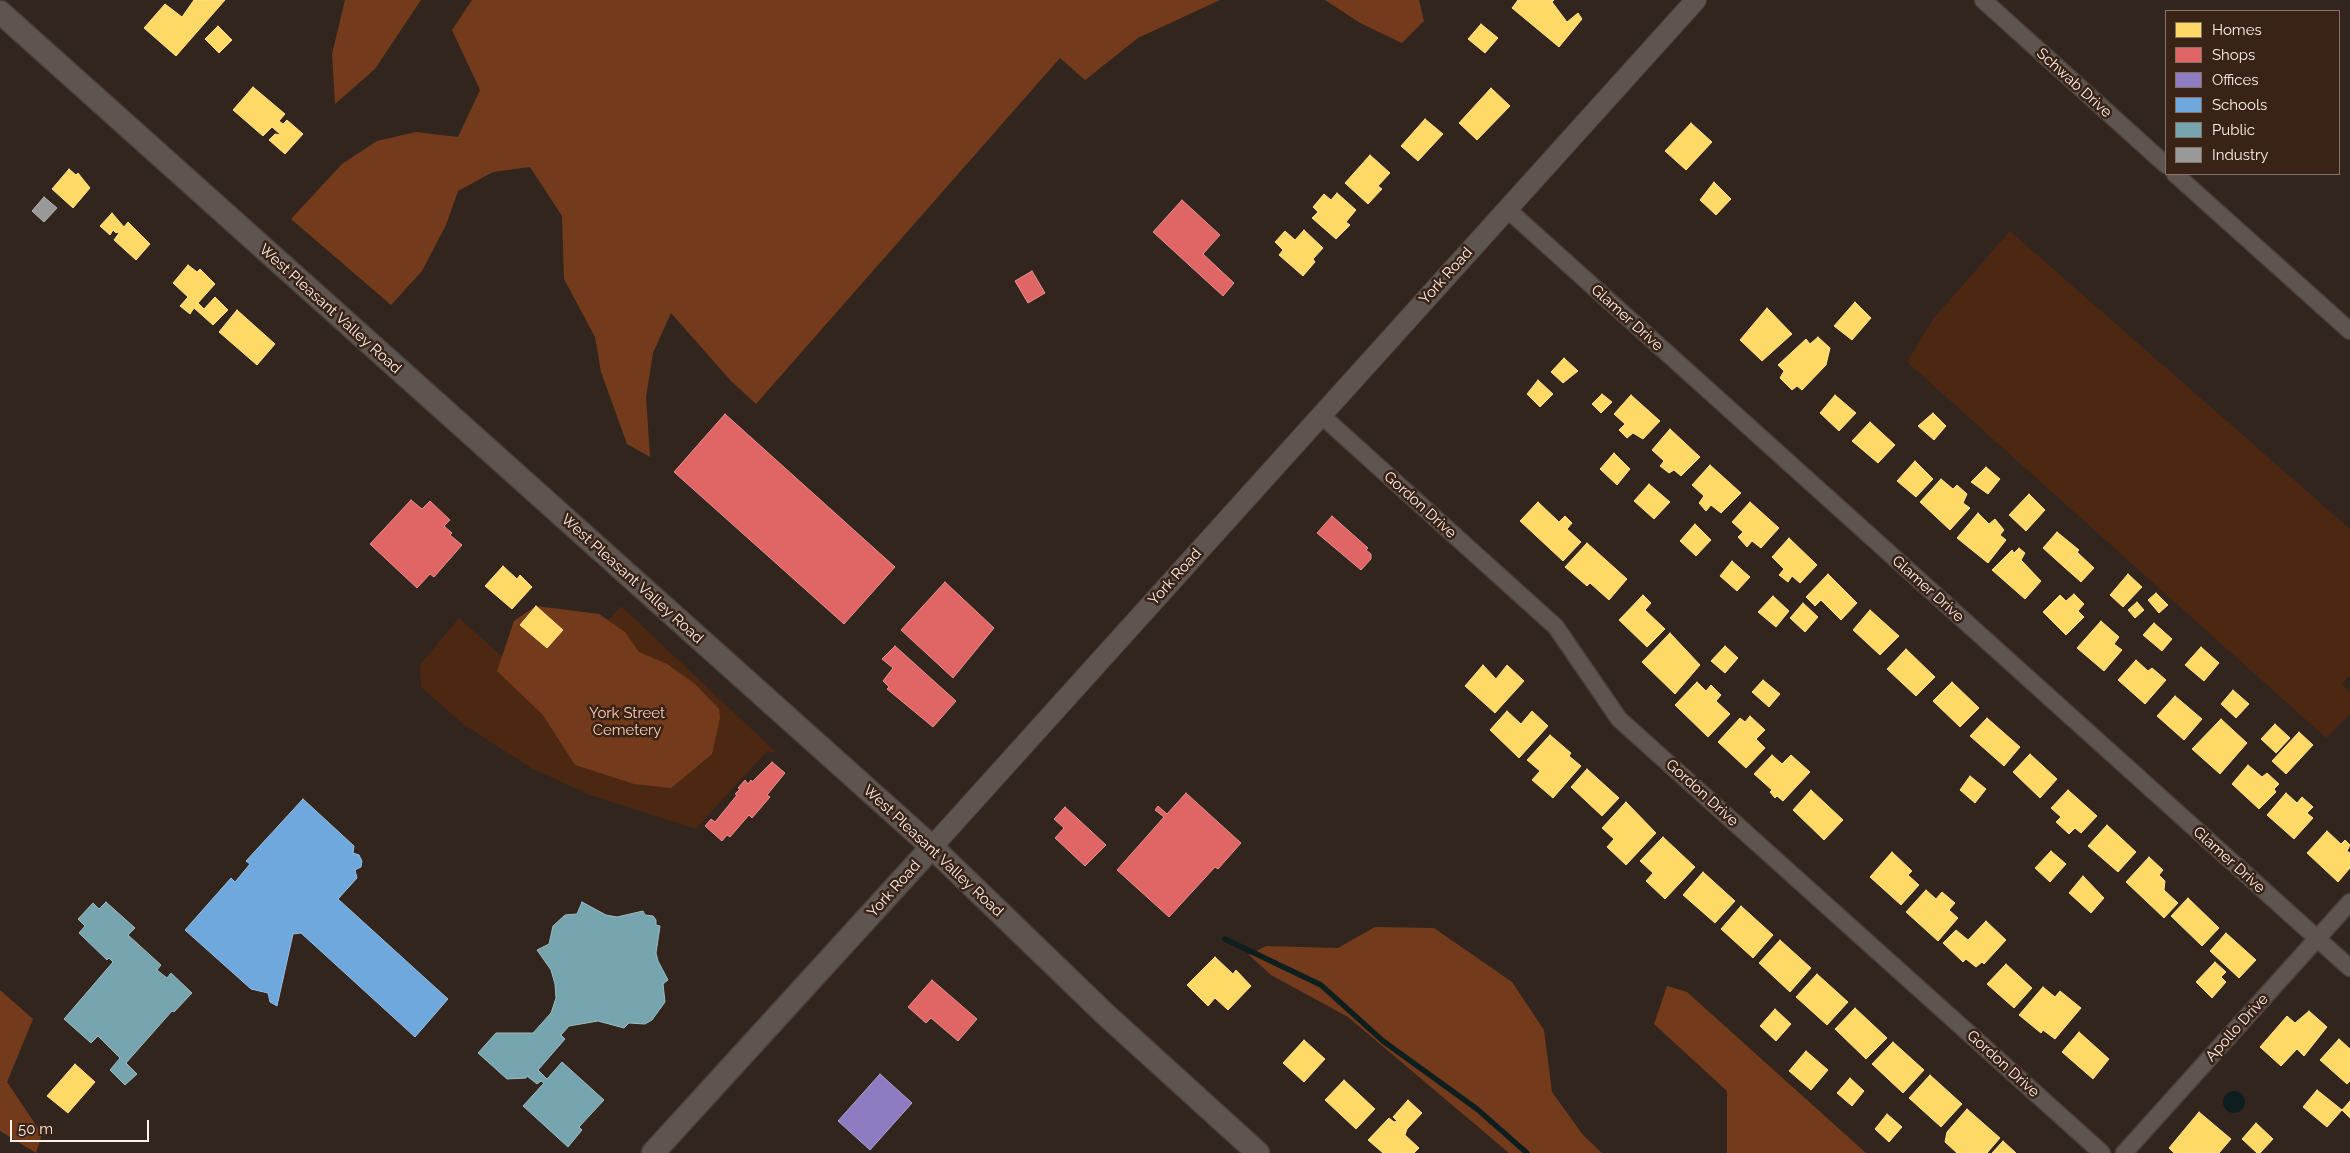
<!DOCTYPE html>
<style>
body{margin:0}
#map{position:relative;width:2350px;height:1153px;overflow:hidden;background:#31251e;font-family:Raleway,sans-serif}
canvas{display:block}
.legend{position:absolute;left:2165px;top:10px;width:175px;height:165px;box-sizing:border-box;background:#392216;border:1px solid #87746b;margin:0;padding:6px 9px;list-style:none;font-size:15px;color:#fdf0ea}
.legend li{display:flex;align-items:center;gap:10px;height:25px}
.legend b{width:25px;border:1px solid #87746b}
.scale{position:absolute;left:10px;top:1120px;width:139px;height:22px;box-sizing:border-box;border:2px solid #fdf0ea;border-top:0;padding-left:6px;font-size:15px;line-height:18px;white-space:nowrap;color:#fdf0ea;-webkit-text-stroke:4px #392216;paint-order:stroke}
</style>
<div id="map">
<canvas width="2350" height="1153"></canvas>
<ul class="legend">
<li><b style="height:14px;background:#ffd966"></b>Homes</li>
<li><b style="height:14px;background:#e06666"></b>Shops</li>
<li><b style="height:14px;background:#8e7cc3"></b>Offices</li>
<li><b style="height:14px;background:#6fa8dc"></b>Schools</li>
<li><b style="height:14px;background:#76a5af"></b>Public</li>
<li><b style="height:14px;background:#999"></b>Industry</li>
</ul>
<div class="scale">50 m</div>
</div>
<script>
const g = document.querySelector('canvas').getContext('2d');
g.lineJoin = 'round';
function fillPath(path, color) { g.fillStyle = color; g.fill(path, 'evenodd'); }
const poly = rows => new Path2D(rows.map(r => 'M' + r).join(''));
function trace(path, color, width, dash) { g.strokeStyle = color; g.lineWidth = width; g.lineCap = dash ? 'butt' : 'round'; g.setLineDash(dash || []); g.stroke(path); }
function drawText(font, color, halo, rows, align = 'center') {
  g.font = font + ' Raleway,sans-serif'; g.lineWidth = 5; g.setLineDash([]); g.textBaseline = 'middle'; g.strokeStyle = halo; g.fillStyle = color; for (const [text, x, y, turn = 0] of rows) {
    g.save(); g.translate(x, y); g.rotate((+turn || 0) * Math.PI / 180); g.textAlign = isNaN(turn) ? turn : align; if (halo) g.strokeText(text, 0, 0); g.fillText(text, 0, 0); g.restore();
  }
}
const green = poly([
 [2010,231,2350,529,2350,675,2342,684,2350,692,2350,714,2326,738,1907,362,1933,319],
 [621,606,777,753,767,751,696,829,590,795,531,768,463,724,421,687,420,665,459,618,544,693]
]);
const forest = poly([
 [345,0,421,0,375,69,335,104,332,54],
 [472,0,1220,0,1138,38,1085,80,1060,58,756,404,731,381,671,313,653,353,646,397,650,457,627,444,601,372,595,337,564,279,562,216,530,167,493,172,458,191,446,225,422,271,391,305,291,219,342,164,377,141,416,132,458,137,480,90,452,30],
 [1325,0,1419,0,1424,21,1402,43,1360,23],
 [536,606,599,614,625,632,639,652,667,664,695,684,719,709,720,718,712,754,671,788,634,784,575,765,543,715,497,671,514,621],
 [1375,927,1434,928,1512,982,1544,1030,1552,1092,1583,1135,1602,1153,1509,1153,1348,1017,1271,975,1249,955,1266,946,1338,948],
 [1667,986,1687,992,1866,1153,1727,1153,1727,1091,1654,1024],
 [0,990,33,1019,7,1082,42,1134,36,1153,0,1131]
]);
const water = poly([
 '2223 1102a11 11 0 1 1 22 0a11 11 0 1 1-22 0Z'
]);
const homes = poly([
 [194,0,225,0,176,56,144,28,165,4,182,17,194,0],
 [1518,0,1554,0,1552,2,1567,22,1578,13,1582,19,1559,47,1512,8,1518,0],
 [1481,24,1498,38,1485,53,1468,39,1481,24],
 [218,26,232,40,219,53,205,39,218,26],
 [253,87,285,114,279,121,283,124,287,120,303,134,285,154,269,140,275,134,281,135,272,127,263,136,233,110,253,87],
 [1491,88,1510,106,1477,140,1459,123,1491,88],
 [1425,119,1443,134,1418,161,1401,146,1425,119],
 [1691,123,1712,142,1686,170,1665,151,1691,123],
 [1370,155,1390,173,1378,186,1382,189,1368,204,1345,183,1370,155],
 [69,169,76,175,78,173,90,188,73,208,52,189,69,169],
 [1714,182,1731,199,1716,215,1700,200,1714,182],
 [1337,193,1356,210,1346,222,1350,225,1336,239,1312,218,1318,212,1313,207,1324,194,1331,200,1337,193],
 [112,213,124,227,128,222,150,244,136,260,114,240,119,233,117,232,116,233,113,230,110,235,100,226,112,213],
 [1304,230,1323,248,1313,259,1315,262,1303,276,1279,255,1283,250,1275,242,1285,231,1295,240,1304,230],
 [188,265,197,272,200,269,215,284,198,303,204,309,215,297,228,310,213,325,194,308,190,314,180,306,188,297,173,283,188,265],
 [1855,302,1871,318,1852,340,1834,326,1855,302],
 [1767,308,1792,334,1762,361,1740,340,1767,308],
 [237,310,275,344,257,365,219,332,237,310],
 [1818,337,1830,348,1826,365,1802,390,1797,386,1792,390,1780,378,1784,371,1778,365,1806,339,1810,344,1818,337],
 [1564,358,1578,371,1563,383,1551,372,1564,358],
 [1538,380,1553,394,1540,407,1527,394,1538,380],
 [1602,394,1612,402,1601,413,1592,404,1602,394],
 [1631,395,1660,421,1643,439,1633,433,1627,438,1619,430,1625,424,1614,414,1631,395],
 [1835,395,1856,413,1839,431,1820,413,1835,395],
 [1933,413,1946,426,1934,440,1918,426,1933,413],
 [1870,422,1895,445,1878,463,1852,441,1870,422],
 [1670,429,1700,457,1681,476,1674,470,1669,473,1660,466,1664,461,1652,450,1670,429],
 [1614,453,1630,469,1617,485,1600,469,1614,453],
 [1915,461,1933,479,1916,497,1897,481,1915,461],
 [1710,465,1741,493,1721,513,1711,505,1706,511,1699,503,1704,496,1692,485,1710,465],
 [1986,467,2000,479,1988,494,1971,482,1986,467],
 [1941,479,1953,489,1957,485,1967,494,1963,503,1970,508,1950,530,1920,502,1941,479],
 [1649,484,1670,502,1654,519,1634,501,1649,484],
 [2029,494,2045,510,2026,531,2009,515,2029,494],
 [1538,502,1559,522,1565,516,1572,523,1567,529,1581,542,1563,561,1520,521,1538,502],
 [1750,502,1779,528,1761,548,1752,541,1747,547,1738,537,1743,532,1732,522,1750,502],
 [1978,513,1989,524,1995,519,2004,530,2000,535,2006,540,1988,563,1957,538,1978,513],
 [1695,524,1711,540,1696,556,1680,541,1695,524],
 [2057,532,2079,550,2064,567,2043,548,2057,532],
 [1789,538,1817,565,1800,583,1792,576,1788,582,1779,575,1784,569,1772,557,1789,538],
 [1587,543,1627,579,1609,600,1590,583,1587,586,1565,567,1587,543],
 [2019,548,2025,553,2021,560,2041,581,2025,599,1992,570,2012,550,2014,553,2019,548],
 [2077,552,2094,568,2081,582,2064,567,2077,552],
 [1732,561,1750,577,1737,591,1720,576,1732,561],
 [503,566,517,579,520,575,532,587,512,609,485,586,503,566],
 [1828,574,1857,603,1841,620,1821,600,1815,606,1806,597,1828,574],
 [2128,574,2142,587,2123,607,2110,595,2128,574],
 [2156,593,2168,605,2159,613,2148,600,2156,593],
 [2074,594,2084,604,2078,611,2084,617,2066,635,2043,612,2060,595,2066,601,2074,594],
 [1643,595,1651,603,1645,610,1665,629,1647,647,1619,620,1643,595],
 [1773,596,1789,611,1776,627,1758,612,1773,596],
 [2137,602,2144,610,2135,618,2128,610,2137,602],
 [1803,603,1818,617,1805,632,1790,618,1803,603],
 [536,606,563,630,547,648,520,625,536,606],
 [1870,610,1899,636,1880,655,1853,630,1870,610],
 [2101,621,2119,637,2114,644,2122,650,2104,671,2077,648,2101,621],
 [2154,623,2172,639,2162,651,2143,635,2154,623],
 [1670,633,1700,665,1675,694,1642,662,1670,633],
 [1725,646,1738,658,1725,673,1711,661,1725,646],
 [2201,647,2219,663,2204,681,2185,665,2201,647],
 [1906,649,1935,677,1916,696,1887,669,1906,649],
 [2136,660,2148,671,2152,668,2166,680,2145,704,2118,680,2136,660],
 [1483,665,1496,679,1507,665,1524,681,1495,713,1465,686,1483,665],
 [1763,680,1780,694,1769,707,1752,692,1763,680],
 [1697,682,1706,691,1711,685,1721,695,1716,701,1730,714,1708,737,1675,705,1697,682],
 [1952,682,1979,708,1960,727,1933,701,1952,682],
 [2233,690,2249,704,2236,718,2221,704,2233,690],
 [2175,696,2202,719,2184,740,2157,716,2175,696],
 [1507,711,1521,724,1532,711,1548,726,1519,758,1490,730,1507,711],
 [1750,716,1765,730,1756,739,1765,748,1746,768,1718,742,1740,718,1745,722,1750,716],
 [1987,718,2020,747,2004,766,1970,736,1987,718],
 [2221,719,2247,743,2220,774,2192,749,2221,719],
 [2275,724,2290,738,2276,753,2261,739,2275,724],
 [2299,732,2313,745,2286,774,2272,761,2299,732],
 [1550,735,1571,753,1569,756,1581,766,1553,798,1532,780,1540,771,1527,760,1550,735],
 [2030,754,2057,779,2040,798,2013,772,2030,754],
 [1772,755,1782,764,1791,755,1810,772,1783,801,1777,796,1775,798,1770,792,1772,790,1754,774,1772,755],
 [2248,765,2262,777,2267,773,2279,784,2274,789,2276,792,2259,809,2232,784,2248,765],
 [1587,769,1619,798,1602,816,1571,787,1587,769],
 [1970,776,1986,789,1975,803,1960,790,1970,776],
 [1811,790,1843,820,1824,840,1793,810,1811,790],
 [2068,790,2097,816,2081,833,2075,828,2069,834,2056,822,2061,817,2051,808,2068,790],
 [2286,793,2297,803,2302,797,2313,807,2307,813,2313,818,2294,839,2267,815,2286,793],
 [1626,802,1656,833,1626,865,1607,847,1614,839,1602,828,1626,802],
 [2107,825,2136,852,2118,872,2088,846,2107,825],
 [2327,831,2341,844,2345,840,2350,845,2347,851,2350,853,2350,868,2338,882,2307,853,2327,831],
 [1663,837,1695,867,1665,899,1646,881,1653,873,1640,861,1663,837],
 [2051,851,2066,864,2050,882,2035,868,2051,851],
 [1892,852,1912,871,1908,875,1919,885,1901,905,1870,877,1892,852],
 [2149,857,2163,870,2159,875,2165,881,2164,890,2178,903,2164,918,2126,882,2149,857],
 [1703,872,1735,901,1715,923,1683,895,1703,872],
 [2083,876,2104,898,2091,913,2069,893,2083,876],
 [1926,890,1936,899,1942,892,1955,903,1949,910,1958,918,1938,941,1906,912,1926,890],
 [2188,898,2219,928,2202,946,2171,916,2188,898],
 [1741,906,1773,935,1753,958,1721,929,1741,906],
 [1986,921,2006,940,1984,964,1982,962,1976,967,1966,959,1963,962,1943,943,1956,930,1968,940,1986,921],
 [2226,933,2256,960,2239,978,2210,951,2226,933],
 [1780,940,1811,968,1790,992,1759,963,1780,940],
 [1215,957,1233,974,1236,970,1251,986,1228,1010,1215,998,1208,1006,1187,985,1215,957],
 [2215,962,2226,972,2221,977,2226,982,2212,998,2196,982,2215,962],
 [2006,964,2032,988,2014,1008,1987,984,2006,964],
 [1817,974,1848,1002,1827,1025,1796,997,1817,974],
 [2043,987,2055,997,2060,991,2081,1008,2055,1039,2043,1030,2041,1033,2019,1015,2043,987],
 [1855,1008,1887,1038,1866,1059,1835,1029,1855,1008],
 [1775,1009,1791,1024,1776,1041,1760,1026,1775,1009],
 [2309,1011,2327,1027,2304,1056,2297,1049,2281,1066,2260,1047,2287,1016,2295,1023,2309,1011],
 [2079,1032,2109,1059,2093,1079,2062,1052,2079,1032],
 [2339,1039,2350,1049,2350,1081,2347,1084,2320,1060,2339,1039],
 [1304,1040,1325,1059,1304,1082,1283,1063,1304,1040],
 [1893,1042,1924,1070,1903,1093,1872,1064,1893,1042],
 [1806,1051,1828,1070,1811,1090,1789,1071,1806,1051],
 [75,1064,95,1082,68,1113,47,1096,75,1064],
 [1930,1075,1962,1104,1941,1127,1909,1098,1930,1075],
 [1850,1078,1864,1091,1852,1106,1837,1093,1850,1078],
 [1344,1080,1375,1109,1356,1129,1325,1100,1344,1080],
 [2317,1090,2342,1110,2327,1127,2303,1107,2317,1090],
 [1408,1100,1422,1113,1407,1129,1405,1135,1419,1148,1414,1153,1383,1153,1368,1140,1389,1118,1394,1122,1397,1121,1393,1117,1408,1100],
 [2350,1101,2350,1118,2342,1110,2350,1101],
 [1967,1109,2000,1138,1987,1153,1957,1153,1945,1142,1947,1132,1967,1109],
 [2199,1112,2231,1139,2219,1153,2174,1153,2169,1148,2199,1112],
 [1887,1114,1902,1127,1889,1142,1875,1129,1887,1114],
 [2256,1123,2273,1139,2260,1153,2257,1153,2242,1139,2256,1123],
 [2003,1141,2016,1153,1992,1153,2003,1141]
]);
const shops = poly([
 [1182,200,1220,235,1203,254,1234,283,1223,296,1153,232,1182,200],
 [1032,271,1045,293,1028,303,1015,281,1032,271],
 [725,414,895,567,844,624,674,472,725,414],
 [411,500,422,509,430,501,450,520,444,526,452,533,450,535,462,545,434,577,430,574,417,588,370,544,411,500],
 [1332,516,1368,548,1366,550,1371,554,1371,559,1361,570,1317,533,1332,516],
 [945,582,994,628,953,678,901,630,945,582],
 [895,646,956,701,933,727,887,689,889,687,883,681,893,668,882,659,895,646],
 [772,762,785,773,767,795,770,797,752,818,749,815,730,837,727,835,722,841,705,826,711,819,715,822,737,795,735,794,740,789,738,788,745,780,748,784,751,780,752,782,772,762],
 [1186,793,1241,843,1218,869,1215,867,1169,917,1117,870,1164,817,1155,810,1158,806,1167,814,1186,793],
 [1065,807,1106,845,1085,866,1055,838,1064,828,1054,819,1065,807],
 [932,980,977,1019,958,1041,931,1018,926,1023,908,1007,932,980]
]);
const offices = poly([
 [880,1074,912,1103,870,1150,838,1121,880,1074]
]);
const schools = poly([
 [303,799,354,846,353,853,359,855,362,861,361,867,355,870,357,878,338,899,448,999,415,1037,301,933,293,934,277,1006,270,1002,268,993,251,989,185,930,231,878,235,882,250,864,246,861,303,799]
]);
const public = poly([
 [106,902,135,928,128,935,161,965,157,970,167,978,171,973,192,993,174,1012,172,1011,126,1063,137,1074,125,1085,110,1070,120,1058,98,1036,91,1043,64,1019,113,962,109,958,107,960,79,933,85,926,78,919,93,903,99,909,106,902],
 [582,902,606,915,617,917,643,911,645,915,653,916,656,920,656,925,660,926,656,953,658,961,668,980,663,984,665,1002,652,1020,645,1024,629,1023,624,1028,598,1021,569,1026,561,1035,565,1039,538,1070,547,1079,562,1062,604,1100,579,1127,582,1130,568,1147,523,1106,544,1083,541,1081,537,1084,527,1076,526,1078,507,1079,478,1053,496,1033,533,1033,551,1013,556,998,555,984,551,970,537,950,549,944,553,926,565,915,577,914,582,902]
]);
const industry = poly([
 [44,197,57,208,44,222,32,211,44,197]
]);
const stream = poly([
 [1225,939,1321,985,1383,1041,1477,1109,1527,1153]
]);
const minor = poly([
 [1983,0,2166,165],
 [2175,174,2350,331],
 [1507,209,2350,968],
 [1321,415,1556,627,1619,719,2102,1153],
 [2124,1153,2350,902]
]);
const tertiary = poly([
 [932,847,1696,0]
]);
const secondary = poly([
 [0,12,932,847,1105,1014,1258,1153],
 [653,1153,932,847]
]);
const streetNames = [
 ["Schwab Drive",2074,83,42],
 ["York Road",1446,276,-48],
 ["West Pleasant Valley Road",330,309,42],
 ["Glamer Drive",1627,318,42],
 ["Gordon Drive",1420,505,42],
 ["York Road",1175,577,-48],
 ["West Pleasant Valley Road",632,579,42],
 ["Glamer Drive",1928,589,42],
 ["Gordon Drive",1702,793,42],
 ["West Pleasant Valley Road",933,851,43],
 ["Glamer Drive",2229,860,42],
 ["York Road",894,889,-48],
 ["Apollo Drive",2237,1028,-48],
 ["Gordon Drive",2003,1064,42]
];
const parkNames = [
 ["York Street",627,713],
 ["Cemetery",627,730]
];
fillPath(green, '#4c2711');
fillPath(forest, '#733b1b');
fillPath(water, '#0e1e1f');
fillPath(homes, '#ffd966');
trace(homes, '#fee08e', 1);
fillPath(shops, '#e06666');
trace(shops, '#e98f8e', 1);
fillPath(offices, '#8e7cc3');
trace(offices, '#af9fcf', 1);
fillPath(schools, '#6fa8dc');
trace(schools, '#9abee0', 1);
fillPath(public, '#76a5af');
trace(public, '#9ebcc1', 1);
fillPath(industry, '#999');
trace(industry, '#b7b3b1', 1);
trace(stream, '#0e1e1f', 5.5);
trace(minor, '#49403b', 19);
trace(tertiary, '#49403b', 22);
trace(secondary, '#49403b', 25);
trace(minor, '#5e5550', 16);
trace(tertiary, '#5e5550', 20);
trace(secondary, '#5e5550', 22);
drawText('15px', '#fdf0ea', '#392216', streetNames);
drawText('15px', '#fecfb8', '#392216', parkNames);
</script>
